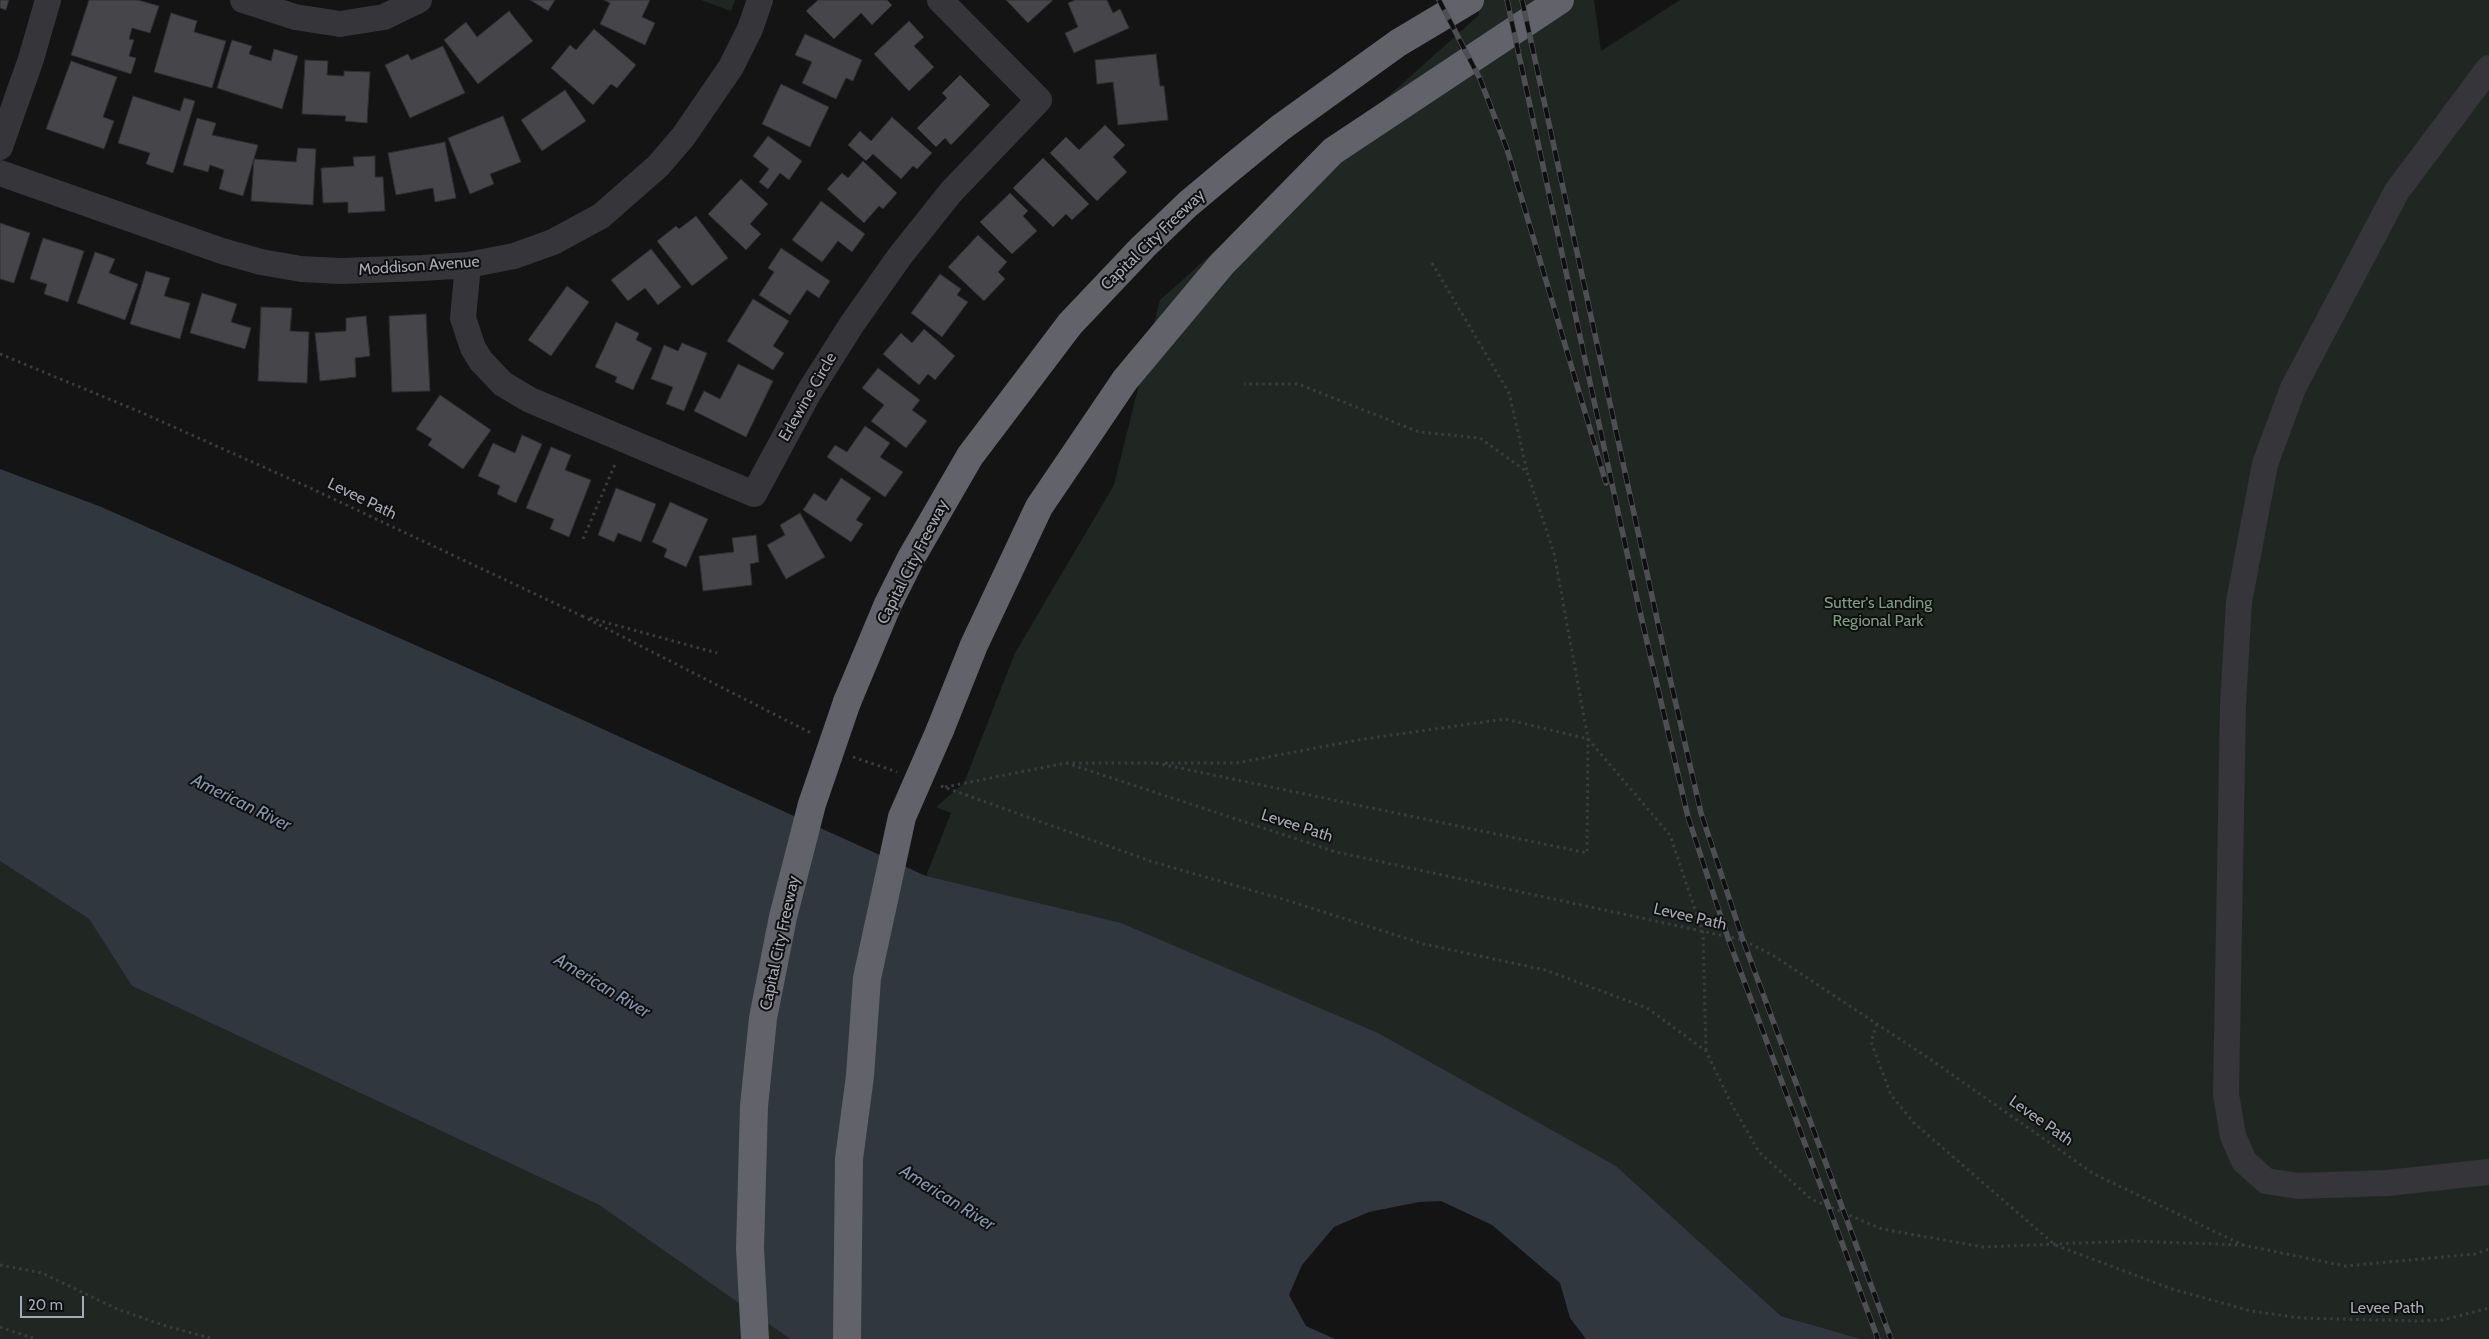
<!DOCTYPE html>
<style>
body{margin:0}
#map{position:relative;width:2489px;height:1339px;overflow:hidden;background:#141415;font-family:Cabin,sans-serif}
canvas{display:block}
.scale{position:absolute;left:20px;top:1296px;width:64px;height:22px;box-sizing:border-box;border:2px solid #a7aab4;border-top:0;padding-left:6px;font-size:15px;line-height:18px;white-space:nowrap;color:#a7aab4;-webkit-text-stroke:4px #0f0f10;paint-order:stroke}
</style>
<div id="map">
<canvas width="2489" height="1339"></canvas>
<div class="scale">20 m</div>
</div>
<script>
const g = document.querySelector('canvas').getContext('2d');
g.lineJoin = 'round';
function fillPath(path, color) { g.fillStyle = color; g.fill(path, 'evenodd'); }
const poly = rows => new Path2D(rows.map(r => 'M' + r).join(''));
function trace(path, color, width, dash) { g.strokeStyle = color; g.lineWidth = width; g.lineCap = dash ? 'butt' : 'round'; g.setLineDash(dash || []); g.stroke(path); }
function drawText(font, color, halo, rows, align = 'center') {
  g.font = font + ' Cabin,sans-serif'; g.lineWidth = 4; g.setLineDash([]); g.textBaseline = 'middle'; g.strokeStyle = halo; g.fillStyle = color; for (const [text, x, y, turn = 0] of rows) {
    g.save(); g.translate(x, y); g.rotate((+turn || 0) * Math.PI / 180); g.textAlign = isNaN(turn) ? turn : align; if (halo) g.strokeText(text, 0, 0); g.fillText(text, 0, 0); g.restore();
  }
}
const green = poly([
 [701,0,735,0,731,11],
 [1478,0,1594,0,1601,51,1680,0,2489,0,2489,1339,1861,1339,1781,1316,1723,1263,1718,1261,1716,1257,1616,1166,926,876,951,813,936,807,964,783,1015,653,1114,485,1160,300,1479,15],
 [0,861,89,919,132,986,599,1205,790,1339,0,1339]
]);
const water = poly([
 [0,469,99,506,497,681,926,876,1121,923,1378,1033,1616,1166,1781,1316,1861,1339,1586,1339,1570,1318,1560,1283,1492,1225,1441,1201,1419,1202,1369,1212,1334,1227,1302,1265,1289,1295,1306,1326,1335,1339,790,1339,599,1205,132,986,89,919,0,861]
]);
const building = poly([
 [0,0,9,0,6,10,0,8,0,0],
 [89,0,138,0,159,6,150,33,132,28,129,39,134,40,129,56,136,58,131,74,71,55,89,0],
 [530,0,555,0,548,11,530,0],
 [604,0,650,0,642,17,655,23,645,45,600,24,610,3,604,0],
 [818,0,887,0,892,5,872,25,861,13,834,39,806,11,818,0],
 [1006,0,1053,0,1028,23,1006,0],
 [1075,0,1107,0,1113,13,1120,9,1129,28,1074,53,1065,33,1078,27,1068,3,1075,0],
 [509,11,533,41,478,84,444,40,466,22,477,37,509,11],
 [171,13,197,21,194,32,226,41,212,88,154,72,171,13],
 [909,21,924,37,914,46,934,67,909,91,874,54,909,21],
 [594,29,636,65,617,88,611,84,593,105,551,68,570,45,576,50,594,29],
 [805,34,862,60,853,81,846,78,836,99,802,83,812,62,795,55,805,34],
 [232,40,252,46,249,54,271,61,274,49,298,56,282,109,217,88,232,40],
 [443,46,465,93,410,118,385,65,408,54,411,60,443,46],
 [1156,54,1160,86,1164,86,1168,120,1118,125,1113,82,1097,84,1095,60,1156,54],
 [305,60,328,61,327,75,344,76,344,71,370,72,367,123,345,121,346,116,302,114,305,60],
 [71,61,117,77,103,117,114,121,104,149,46,129,71,61],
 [960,75,990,105,951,145,945,138,936,147,917,128,947,98,942,93,960,75],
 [781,84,829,107,810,147,762,124,781,84],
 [565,90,586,121,542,151,521,120,565,90],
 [133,96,180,111,184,98,195,101,173,173,146,164,150,153,118,143,133,96],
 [503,116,521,162,490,174,494,184,470,194,448,138,503,116],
 [892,117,932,153,917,169,913,166,901,179,873,154,866,161,848,145,860,131,871,141,892,117],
 [197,118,216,123,212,135,258,145,243,196,219,189,224,170,210,165,208,172,183,165,197,118],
 [1105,125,1125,145,1113,157,1127,172,1097,201,1050,153,1066,137,1079,150,1105,125],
 [768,136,802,161,789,180,780,173,768,189,759,182,769,169,753,156,768,136],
 [445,142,456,198,435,202,433,188,396,195,388,153,445,142],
 [298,148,316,149,313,205,251,201,254,159,296,162,298,148],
 [375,156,375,177,383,177,385,211,348,213,348,202,323,203,321,168,354,166,353,157,375,156],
 [1043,158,1089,204,1072,220,1066,214,1053,227,1013,188,1043,158],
 [863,161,897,193,883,209,879,206,864,223,827,189,842,173,848,178,863,161],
 [741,179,768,204,750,224,761,234,746,250,708,214,741,179],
 [1010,193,1028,211,1023,216,1037,231,1012,254,980,222,1010,193],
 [821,201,865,234,852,252,838,241,822,262,792,240,821,201],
 [696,216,728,258,692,286,657,241,676,226,679,229,696,216],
 [0,223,30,233,14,283,0,279,0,223],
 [978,235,1007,262,998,272,1005,279,984,301,948,267,978,235],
 [43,238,84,251,68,302,44,294,47,284,30,279,43,238],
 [781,248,830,281,819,298,807,290,790,315,759,295,774,272,768,268,781,248],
 [651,249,681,287,658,305,645,288,628,301,611,280,651,249],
 [95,252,115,259,109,273,138,284,125,320,77,303,95,252],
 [146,271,170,278,164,296,190,303,180,339,130,324,146,271],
 [940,274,961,289,957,295,968,302,942,337,911,313,940,274],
 [567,286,589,302,551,356,528,340,567,286],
 [202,293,237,304,231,322,251,328,245,349,190,333,202,293],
 [753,299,789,321,773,346,784,353,773,370,727,341,753,299],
 [261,307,292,308,290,331,309,332,307,383,258,381,261,307],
 [426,314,430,391,392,392,389,316,426,314],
 [366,316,370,356,355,358,356,377,320,381,315,333,346,331,346,318,366,316],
 [616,322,639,333,636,340,652,348,633,390,615,382,617,377,595,367,616,322],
 [924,329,955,356,935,380,928,374,919,385,883,354,901,333,912,343,924,329],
 [682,343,707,353,684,411,666,404,673,387,651,379,664,345,678,351,682,343],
 [738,364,773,381,746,437,694,411,704,391,720,399,738,364],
 [878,368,920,400,912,410,927,421,906,448,871,421,884,405,862,388,878,368],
 [440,395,491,430,463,469,428,445,432,439,416,429,440,395],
 [865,426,890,443,880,457,903,472,885,497,827,457,835,445,847,452,865,426],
 [522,435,542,444,516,503,497,494,500,486,478,476,493,443,515,453,522,435],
 [551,447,571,455,565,470,591,480,569,537,550,529,554,519,526,508,551,447],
 [841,478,871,498,856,520,863,524,851,542,803,510,814,493,826,501,841,478],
 [616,488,656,504,641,542,618,533,614,542,598,535,616,488],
 [670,502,708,519,686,567,664,557,667,549,652,542,670,502],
 [800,513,825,557,786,579,767,545,785,535,780,525,800,513],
 [756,535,759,562,750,564,752,585,703,591,699,556,734,552,732,538,756,535]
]);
const path = poly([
 [1432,263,1509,393,1527,471],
 [0,354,138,411,306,486,582,616],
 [583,539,616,462],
 [582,616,811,733],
 [590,618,717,653],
 [853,757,897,772],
 [1066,763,1336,852,1743,940,1774,956,1927,1057,2094,1174,2243,1245,2345,1266,2475,1254,2489,1249],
 [1156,763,1587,853,1588,739,1554,553,1527,472,1480,438,1419,432,1298,384,1244,384],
 [1165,763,1236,763,1364,739,1505,719,1588,739,1670,835,1703,933,1706,1050],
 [941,786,1153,862,1286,900,1424,944,1545,970,1647,1008,1706,1051,1732,1105,1759,1152,1811,1199,1882,1229,1983,1247,2131,1241,2243,1245],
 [945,787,1066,763,1156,763],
 [1877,1024,1871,1042,1891,1095,1914,1123,2055,1245,2172,1289,2251,1311,2301,1318,2418,1321,2443,1320,2489,1308],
 [0,1265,42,1273,117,1309,166,1326,214,1339],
 [0,1327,35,1339]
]);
const minor = poly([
 [243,0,295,17,340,24,384,17,419,0],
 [2489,68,2397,191,2293,388,2265,464,2239,602,2233,705,2226,1094,2233,1136,2244,1161,2266,1181,2298,1186,2387,1183,2489,1172],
 [0,147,31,59,48,0],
 [0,173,222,251,261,262,301,269,341,271,423,268,468,265,514,256,553,242,601,216,658,166,683,137,731,67,750,29,760,0],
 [468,265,463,318,473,348,481,361,503,384,530,400,754,494,809,392,852,324,900,256,951,192,1039,100,940,0]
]);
const highway = poly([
 [847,702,888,604,911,558,970,456,1070,324,1143,247,1188,204,1231,168,1280,128,1398,43,1470,0],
 [940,730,974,645,1039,507,1125,380,1222,264,1333,151,1560,0]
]);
const rail = poly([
 [1439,0,1480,79,1507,149,1606,483],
 [1507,0,1637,599,1688,817,1728,938,1878,1339],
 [1522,0,1669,674,1701,813,1743,940,1891,1339]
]);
const highwayBridge = poly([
 [755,1339,750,1248,754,1106,763,1018,783,917,812,804,847,702],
 [847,1339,849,1159,860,1076,867,978,902,817,940,730]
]);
const streetNames = [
 ["Capital City Freeway",1153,240,-44],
 ["Moddison Avenue",419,266,-4],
 ["Erlewine Circle",808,397,-60],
 ["Levee Path",362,499,26],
 ["Capital City Freeway",913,562,-63],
 ["Levee Path",1297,826,18],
 ["Levee Path",1690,917,13],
 ["Capital City Freeway",780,943,-78],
 ["Levee Path",2041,1121,35],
 ["Levee Path",2387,1308]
];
const parkNames = [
 ["Sutter's Landing",1878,603],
 ["Regional Park",1878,621]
];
const waterNames = [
 ["American River",241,803,26],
 ["American River",602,986,31],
 ["American River",947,1198,32]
];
fillPath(green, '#202722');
fillPath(water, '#30373e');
fillPath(building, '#46464a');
trace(building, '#2e2e31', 1);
trace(path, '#3b3c41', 3, [2.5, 4]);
trace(minor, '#35353a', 26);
trace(highway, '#62636a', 28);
trace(rail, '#4e4f54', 5.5);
trace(rail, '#0f0f10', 4, [11]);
trace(highwayBridge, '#62636a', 28);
drawText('16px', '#a7aab4', '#0f0f10', streetNames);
drawText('16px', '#809d84', '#0f0f10', parkNames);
drawText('italic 18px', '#8194ac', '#0f0f10', waterNames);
</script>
